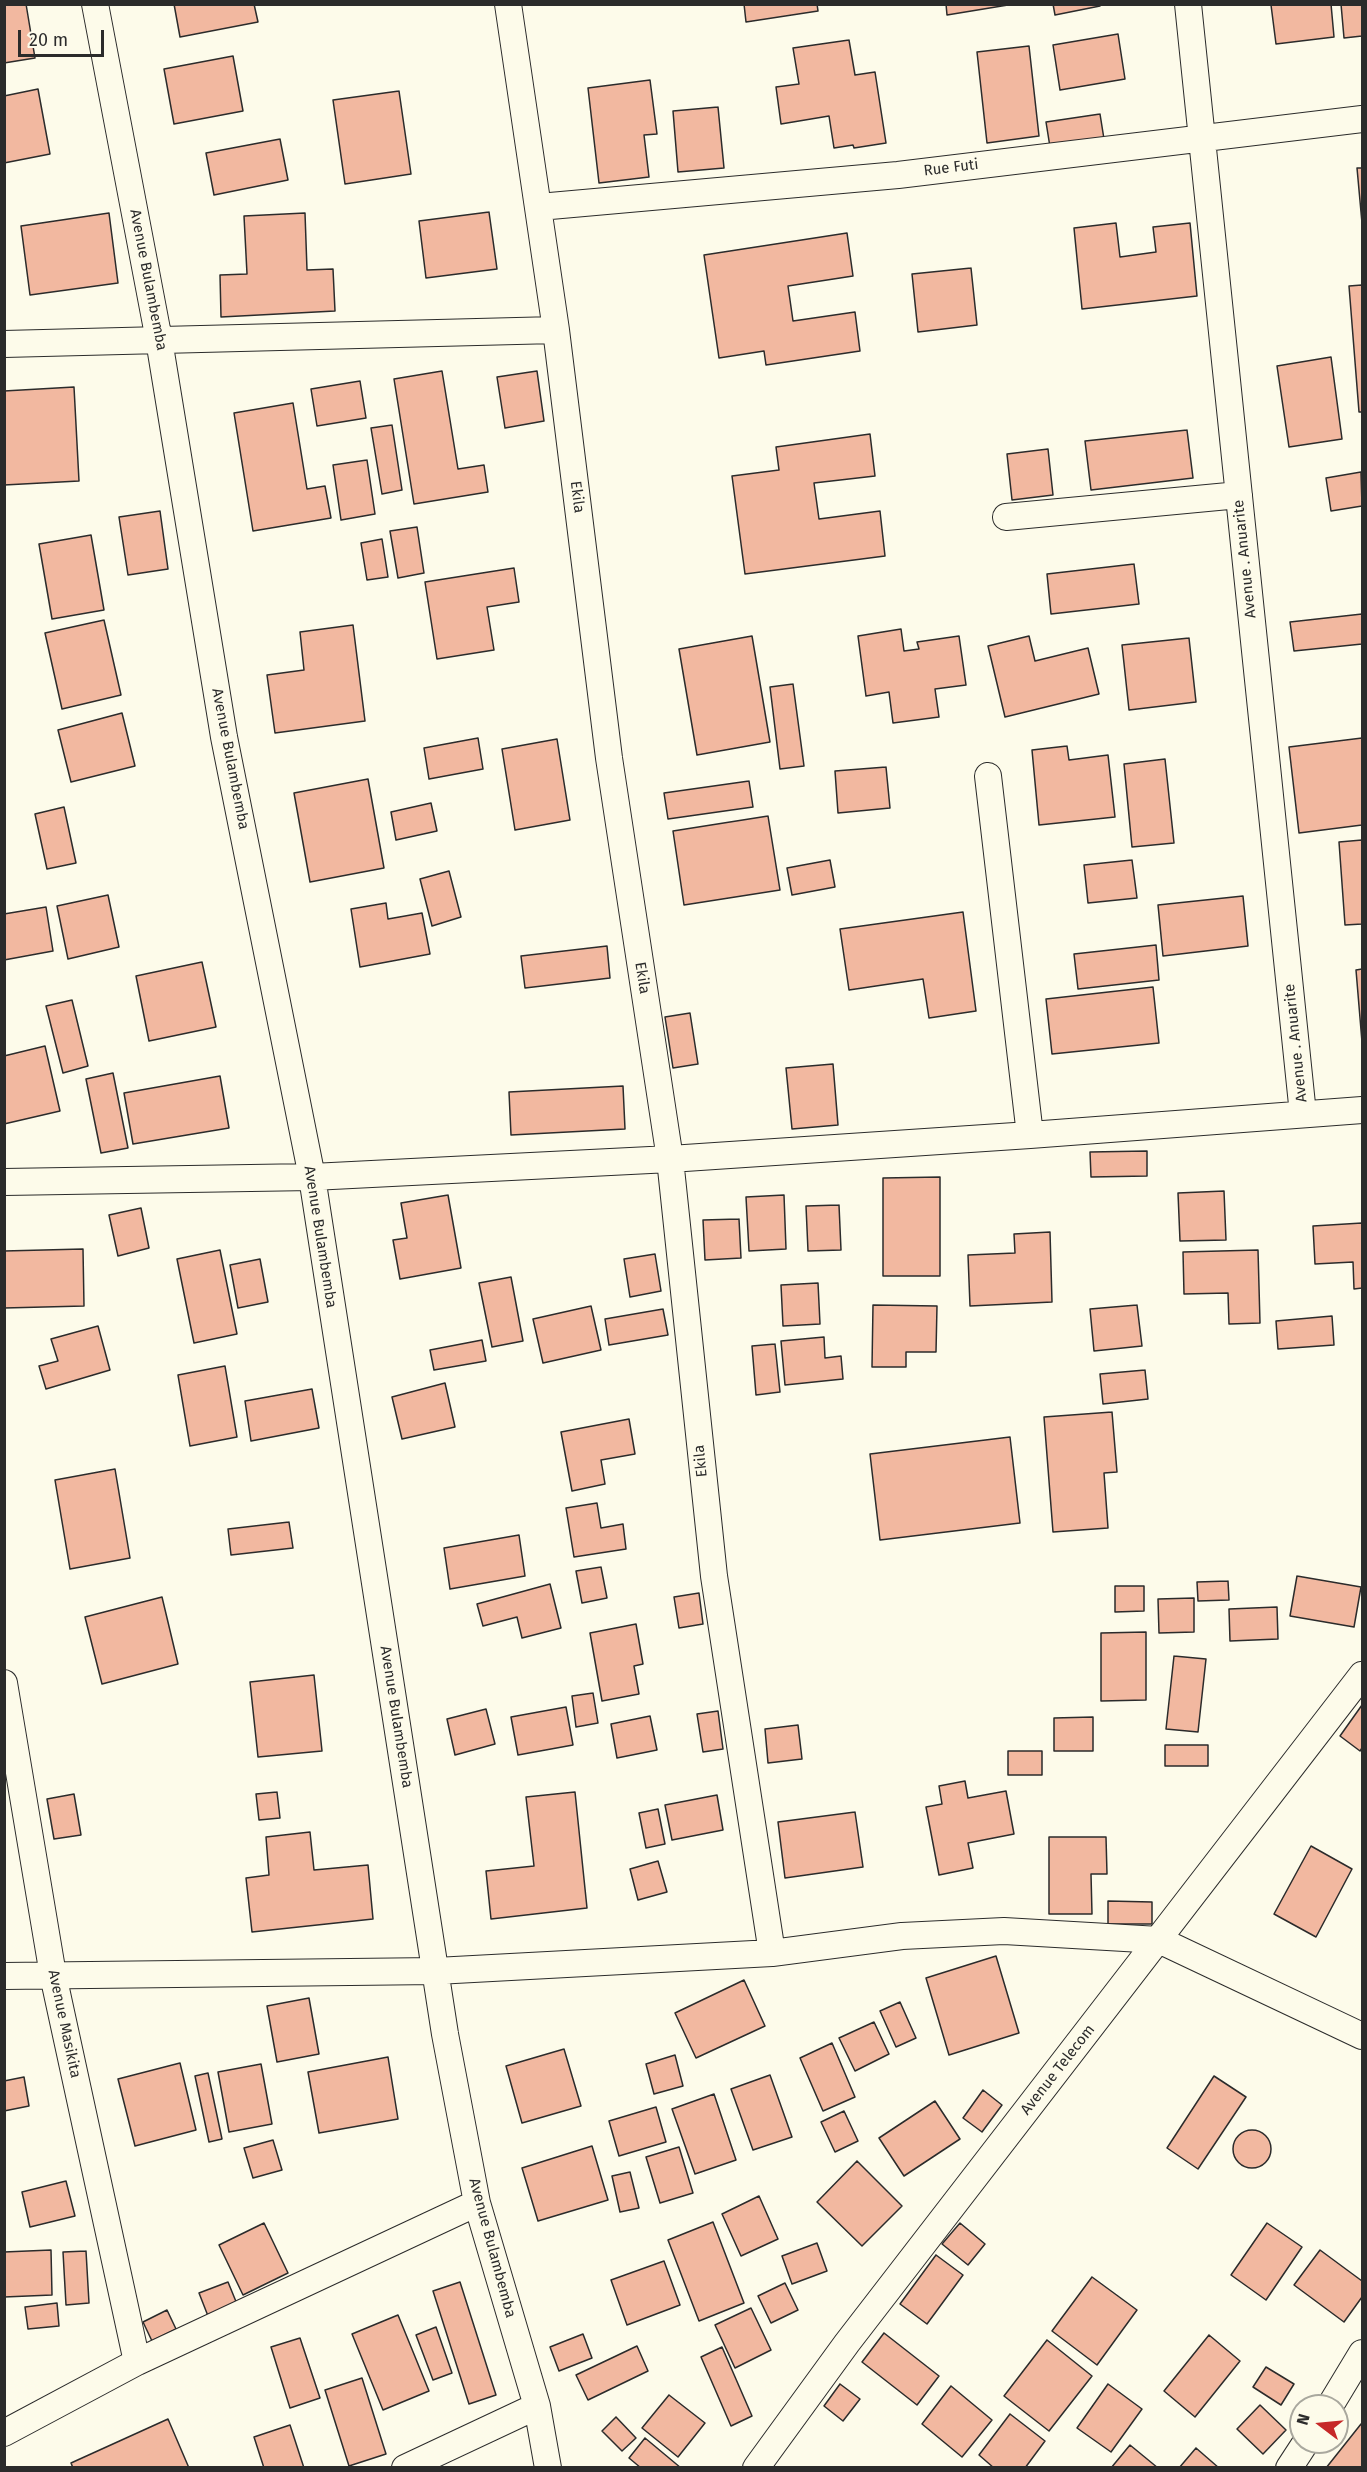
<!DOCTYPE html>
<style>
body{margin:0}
#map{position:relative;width:1367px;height:2472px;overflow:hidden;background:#fdfbea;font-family:"Fira Sans",sans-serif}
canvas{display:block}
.frame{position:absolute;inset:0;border:6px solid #2b2b2b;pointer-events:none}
.north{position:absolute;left:1289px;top:2394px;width:60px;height:60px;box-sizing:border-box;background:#fdfbea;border:2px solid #a9a89e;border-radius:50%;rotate:286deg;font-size:16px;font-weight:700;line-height:24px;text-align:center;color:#2b2b2b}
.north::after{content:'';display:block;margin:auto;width:21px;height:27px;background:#c62828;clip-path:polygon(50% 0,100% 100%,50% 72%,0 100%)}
.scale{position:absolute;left:18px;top:30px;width:86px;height:27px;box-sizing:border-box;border:3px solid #2b2b2b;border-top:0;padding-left:8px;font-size:18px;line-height:21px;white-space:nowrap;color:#2b2b2b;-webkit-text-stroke:4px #fdfbea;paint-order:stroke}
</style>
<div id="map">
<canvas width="1367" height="2472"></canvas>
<div class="frame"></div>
<div class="north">N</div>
<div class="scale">20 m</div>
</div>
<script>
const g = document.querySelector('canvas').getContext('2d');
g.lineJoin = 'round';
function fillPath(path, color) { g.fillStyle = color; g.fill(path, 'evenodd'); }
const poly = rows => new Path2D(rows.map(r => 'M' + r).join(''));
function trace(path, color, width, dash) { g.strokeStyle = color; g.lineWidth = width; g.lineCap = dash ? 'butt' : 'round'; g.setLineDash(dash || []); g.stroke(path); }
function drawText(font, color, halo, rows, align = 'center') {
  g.font = font + ' "Fira Sans",sans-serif'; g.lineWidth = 4.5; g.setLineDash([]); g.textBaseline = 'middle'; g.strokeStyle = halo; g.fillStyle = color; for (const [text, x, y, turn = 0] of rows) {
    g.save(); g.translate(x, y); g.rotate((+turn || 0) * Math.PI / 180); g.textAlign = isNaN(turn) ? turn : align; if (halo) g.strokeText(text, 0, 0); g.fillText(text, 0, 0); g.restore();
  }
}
const building = poly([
 [26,4,35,58,4,63,4,5,26,4],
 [174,4,254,4,258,22,180,37,174,4],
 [744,4,817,4,818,11,746,22,744,4],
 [946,4,1014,4,947,15,946,4],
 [1053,4,1100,4,1100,6,1055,15,1053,4],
 [1331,4,1334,37,1276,44,1271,5,1331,4],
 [1341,4,1362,4,1362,36,1344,38,1341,4],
 [1118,34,1125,79,1060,90,1053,45,1118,34],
 [849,40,855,75,875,72,886,143,854,148,853,145,834,148,829,116,781,124,776,87,799,84,793,48,849,40],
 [1029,46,1039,136,987,143,977,52,1029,46],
 [233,56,243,111,174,124,164,69,233,56],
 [650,80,657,134,644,135,649,177,599,183,588,88,650,80],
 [38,89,50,154,4,163,4,96,38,89],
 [399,91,411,174,345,184,333,100,399,91],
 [718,107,724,168,678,172,673,111,718,107],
 [1100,114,1104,139,1050,147,1046,122,1100,114],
 [280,139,288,180,214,195,206,153,280,139],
 [1357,168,1362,168,1362,223,1357,168],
 [489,212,497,269,426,278,419,221,489,212],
 [109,213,118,283,30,295,21,226,109,213],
 [305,213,307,270,333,269,335,311,221,317,220,275,247,274,244,216,305,213],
 [1116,223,1120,257,1156,252,1153,227,1190,223,1197,296,1082,309,1074,228,1116,223],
 [847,233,853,276,788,286,793,321,855,312,860,351,766,365,764,351,719,358,704,255,847,233],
 [971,268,977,325,918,332,912,274,971,268],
 [1362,285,1362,412,1359,412,1349,286,1362,285],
 [1331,357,1342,439,1289,447,1277,366,1331,357],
 [442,371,458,469,484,465,488,492,414,504,394,379,442,371],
 [537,371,544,421,505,428,497,377,537,371],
 [360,381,366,418,317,426,311,389,360,381],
 [74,387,79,481,4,485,4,391,74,387],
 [293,403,307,489,325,486,331,518,253,531,234,413,293,403],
 [392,425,402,490,382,494,371,428,392,425],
 [1187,430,1193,478,1091,490,1085,441,1187,430],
 [870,434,875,476,814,483,819,519,880,511,885,556,745,574,732,476,779,470,776,447,870,434],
 [1048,449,1053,495,1012,500,1007,454,1048,449],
 [367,460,375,514,341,520,333,465,367,460],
 [1361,472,1362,506,1331,511,1326,478,1361,472],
 [160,511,168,569,128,575,119,517,160,511],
 [417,527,424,573,398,578,390,531,417,527],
 [91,535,104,610,52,619,39,544,91,535],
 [382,539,388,577,367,580,361,543,382,539],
 [1134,564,1139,604,1051,614,1047,574,1134,564],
 [514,568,519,602,487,607,494,650,437,659,425,582,514,568],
 [1362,614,1362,644,1294,651,1290,622,1362,614],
 [104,620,121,695,62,709,45,633,104,620],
 [353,625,365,721,275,733,267,675,304,670,300,632,353,625],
 [901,629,904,651,919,649,917,642,959,636,966,685,935,689,939,717,893,723,889,692,866,696,858,636,901,629],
 [752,636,770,742,697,755,679,649,752,636],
 [1029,636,1035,661,1088,648,1099,694,1005,717,988,646,1029,636],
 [1189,638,1196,702,1129,710,1122,645,1189,638],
 [793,684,804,766,780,769,770,687,793,684],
 [122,713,135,766,71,782,58,730,122,713],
 [478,738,483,769,429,779,424,748,478,738],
 [1362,738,1362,825,1299,833,1289,747,1362,738],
 [557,739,570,820,515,830,502,749,557,739],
 [1067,746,1069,760,1108,755,1115,817,1039,825,1032,750,1067,746],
 [1165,759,1174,843,1132,847,1124,764,1165,759],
 [886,767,890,808,838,813,835,771,886,767],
 [368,779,384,868,310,882,294,793,368,779],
 [749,781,753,807,668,819,664,793,749,781],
 [431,803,437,831,396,840,391,812,431,803],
 [64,807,76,863,47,869,35,814,64,807],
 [768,816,780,890,684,905,673,831,768,816],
 [1362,840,1362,924,1345,925,1339,842,1362,840],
 [830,860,835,887,792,895,787,868,830,860],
 [1132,860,1137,898,1088,903,1084,865,1132,860],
 [449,871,461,917,432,926,420,879,449,871],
 [108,895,119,947,68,959,57,906,108,895],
 [1243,896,1248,946,1163,956,1158,905,1243,896],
 [386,903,388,919,422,913,430,954,360,967,351,909,386,903],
 [46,907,53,951,4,960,4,914,46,907],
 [963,912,976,1011,929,1018,923,979,849,990,840,929,963,912],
 [1156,945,1159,980,1078,989,1074,954,1156,945],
 [607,946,610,978,525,988,521,956,607,946],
 [202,962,216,1027,149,1041,136,976,202,962],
 [1362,969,1362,1042,1356,970,1362,969],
 [1153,987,1159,1043,1052,1054,1046,999,1153,987],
 [72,1000,88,1066,63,1073,46,1006,72,1000],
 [690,1013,698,1064,673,1068,665,1017,690,1013],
 [45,1046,60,1111,4,1124,4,1056,45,1046],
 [833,1064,838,1125,792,1129,786,1068,833,1064],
 [113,1073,128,1148,101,1153,86,1079,113,1073],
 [220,1076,229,1128,133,1144,124,1093,220,1076],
 [623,1086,625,1129,511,1135,509,1092,623,1086],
 [1147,1151,1147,1176,1091,1177,1090,1152,1147,1151],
 [940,1177,940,1276,883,1276,883,1178,940,1177],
 [1224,1191,1226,1240,1180,1241,1178,1193,1224,1191],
 [448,1195,461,1268,400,1279,393,1240,407,1238,401,1203,448,1195],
 [784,1195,786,1249,749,1251,746,1197,784,1195],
 [839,1205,841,1250,808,1251,806,1206,839,1205],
 [141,1208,149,1248,118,1256,109,1215,141,1208],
 [739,1219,741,1258,705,1260,703,1220,739,1219],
 [1362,1223,1362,1288,1354,1289,1353,1262,1315,1264,1313,1226,1362,1223],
 [1050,1232,1052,1302,970,1306,968,1255,1015,1253,1014,1234,1050,1232],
 [83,1249,84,1306,4,1308,4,1251,83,1249],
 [220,1250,237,1334,194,1343,177,1259,220,1250],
 [1258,1250,1260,1323,1229,1324,1228,1293,1184,1294,1183,1252,1258,1250],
 [655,1254,661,1291,630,1297,624,1259,655,1254],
 [260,1259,268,1302,238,1308,230,1265,260,1259],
 [511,1277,523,1341,492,1347,479,1283,511,1277],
 [818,1283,820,1324,783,1326,781,1285,818,1283],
 [873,1305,937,1306,936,1352,906,1352,906,1367,872,1367,873,1305],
 [1137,1305,1142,1346,1094,1351,1090,1309,1137,1305],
 [591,1306,601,1350,543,1363,533,1319,591,1306],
 [663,1309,668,1335,609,1345,605,1319,663,1309],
 [1332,1316,1334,1345,1278,1349,1276,1321,1332,1316],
 [98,1326,110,1370,46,1389,39,1366,58,1361,51,1339,98,1326],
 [824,1337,825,1358,841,1356,843,1379,785,1385,781,1341,824,1337],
 [482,1340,486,1361,434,1370,430,1350,482,1340],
 [775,1344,780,1392,756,1395,752,1346,775,1344],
 [225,1366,237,1437,190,1446,178,1375,225,1366],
 [1145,1370,1148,1399,1103,1404,1100,1374,1145,1370],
 [445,1383,455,1427,402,1439,392,1397,445,1383],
 [312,1389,319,1428,251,1441,245,1401,312,1389],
 [1112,1412,1117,1472,1104,1473,1108,1528,1053,1532,1044,1417,1112,1412],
 [629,1419,635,1454,601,1460,605,1484,572,1491,561,1432,629,1419],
 [1010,1437,1020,1523,880,1540,870,1454,1010,1437],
 [115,1469,130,1558,70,1569,55,1480,115,1469],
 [597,1503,601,1528,623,1524,626,1549,574,1557,566,1508,597,1503],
 [289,1522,293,1548,231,1555,228,1529,289,1522],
 [519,1535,525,1576,450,1589,444,1548,519,1535],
 [601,1567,607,1598,582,1603,576,1571,601,1567],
 [1297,1576,1361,1587,1354,1627,1290,1616,1297,1576],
 [1228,1581,1229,1600,1198,1601,1197,1582,1228,1581],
 [550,1584,561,1628,522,1638,517,1617,483,1626,477,1604,550,1584],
 [1115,1586,1144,1586,1144,1611,1115,1612,1115,1586],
 [699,1593,703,1624,679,1628,674,1597,699,1593],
 [162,1597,178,1664,102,1684,85,1617,162,1597],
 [1194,1598,1194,1632,1159,1633,1158,1599,1194,1598],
 [1277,1607,1278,1639,1230,1641,1229,1609,1277,1607],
 [636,1624,643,1664,634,1666,639,1694,602,1701,590,1633,636,1624],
 [1146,1632,1146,1700,1101,1701,1101,1633,1146,1632],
 [1174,1656,1206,1659,1198,1732,1166,1729,1174,1656],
 [314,1675,322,1751,258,1757,250,1682,314,1675],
 [593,1693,598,1723,576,1727,572,1696,593,1693],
 [1362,1705,1362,1748,1360,1751,1340,1736,1362,1705],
 [566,1707,573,1745,518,1755,511,1717,566,1707],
 [486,1709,495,1744,455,1755,447,1719,486,1709],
 [718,1711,723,1749,703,1752,697,1714,718,1711],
 [650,1716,657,1750,617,1758,611,1724,650,1716],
 [1093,1717,1093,1751,1054,1751,1054,1718,1093,1717],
 [798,1725,802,1759,768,1763,765,1729,798,1725],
 [1165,1745,1208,1745,1208,1766,1165,1766,1165,1745],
 [1008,1751,1042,1751,1042,1775,1008,1775,1008,1751],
 [965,1781,968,1798,1006,1791,1014,1834,968,1843,973,1868,939,1875,926,1807,942,1804,939,1786,965,1781],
 [277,1792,280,1818,259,1820,256,1794,277,1792],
 [575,1792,587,1908,491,1919,486,1871,534,1866,526,1797,575,1792],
 [74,1794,81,1835,54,1839,47,1799,74,1794],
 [717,1795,723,1830,672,1840,665,1805,717,1795],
 [658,1809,665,1844,646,1848,639,1813,658,1809],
 [855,1812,863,1867,785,1878,778,1822,855,1812],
 [310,1832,314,1870,368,1865,373,1919,252,1932,246,1878,269,1875,266,1837,310,1832],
 [1049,1837,1106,1837,1107,1874,1091,1874,1092,1914,1049,1914,1049,1837],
 [1311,1846,1352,1869,1316,1937,1274,1914,1311,1846],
 [658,1861,667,1892,638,1900,630,1869,658,1861],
 [1108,1901,1152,1902,1152,1924,1108,1924,1108,1901],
 [996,1956,1019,2033,949,2055,926,1978,996,1956],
 [744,1980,765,2026,696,2058,675,2013,744,1980],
 [309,1998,319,2054,277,2062,267,2006,309,1998],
 [900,2002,916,2038,896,2047,880,2011,900,2002],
 [874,2022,889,2054,855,2071,839,2038,874,2022],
 [832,2043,855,2097,823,2111,800,2058,832,2043],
 [564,2049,581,2106,522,2123,506,2066,564,2049],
 [675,2055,683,2086,654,2094,646,2064,675,2055],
 [388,2057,398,2119,319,2133,308,2072,388,2057],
 [180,2063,196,2130,135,2146,118,2079,180,2063],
 [261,2064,272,2124,229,2132,218,2072,261,2064],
 [208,2073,222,2139,209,2142,195,2076,208,2073],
 [770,2075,792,2137,753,2150,731,2089,770,2075],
 [1214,2076,1246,2097,1198,2169,1167,2148,1214,2076],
 [24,2077,29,2106,4,2111,4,2081,24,2077],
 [983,2090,1002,2105,982,2132,963,2118,983,2090],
 [714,2094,736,2160,695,2174,672,2109,714,2094],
 [935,2101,960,2139,904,2176,879,2138,935,2101],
 [656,2107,666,2142,619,2156,609,2121,656,2107],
 [844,2111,858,2141,835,2152,821,2122,844,2111],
 '1233 2149a19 19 0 1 1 38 0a19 19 0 1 1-38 0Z',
 [273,2140,282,2170,253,2178,244,2148,273,2140],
 [592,2146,608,2200,538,2221,522,2168,592,2146],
 [679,2147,693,2193,660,2203,646,2157,679,2147],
 [857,2161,902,2206,862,2246,817,2202,857,2161],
 [630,2172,639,2208,620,2212,612,2176,630,2172],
 [66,2181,75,2216,30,2227,22,2192,66,2181],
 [759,2196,778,2239,741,2256,722,2214,759,2196],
 [713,2222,744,2303,699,2321,668,2240,713,2222],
 [264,2223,288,2273,243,2295,219,2245,264,2223],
 [960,2223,985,2244,968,2265,942,2244,960,2223],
 [1267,2223,1302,2247,1266,2300,1231,2275,1267,2223],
 [817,2243,827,2271,792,2284,782,2256,817,2243],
 [51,2250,52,2295,4,2297,4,2252,51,2250],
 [1320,2250,1362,2281,1362,2297,1344,2322,1294,2285,1320,2250],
 [86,2251,89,2303,66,2305,63,2252,86,2251],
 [936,2255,963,2275,927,2324,900,2304,936,2255],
 [664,2261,680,2305,627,2325,611,2280,664,2261],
 [1092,2277,1137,2310,1097,2365,1052,2331,1092,2277],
 [228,2282,237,2304,208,2316,199,2293,228,2282],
 [460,2282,496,2395,469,2404,433,2291,460,2282],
 [785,2283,798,2310,771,2323,758,2296,785,2283],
 [57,2303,59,2326,28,2329,25,2307,57,2303],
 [751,2308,771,2350,735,2368,715,2325,751,2308],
 [167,2310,176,2329,152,2341,143,2322,167,2310],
 [398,2315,429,2391,383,2410,352,2334,398,2315],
 [436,2327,452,2373,433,2380,416,2335,436,2327],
 [884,2333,939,2376,917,2405,862,2362,884,2333],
 [583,2334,592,2358,559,2371,550,2347,583,2334],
 [1209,2335,1240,2361,1195,2417,1164,2391,1209,2335],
 [300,2338,320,2398,290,2408,271,2347,300,2338],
 [1047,2340,1092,2376,1049,2431,1004,2396,1047,2340],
 [637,2346,648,2371,588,2400,576,2375,637,2346],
 [722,2347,752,2416,731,2426,701,2357,722,2347],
 [1266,2367,1294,2384,1281,2405,1253,2387,1266,2367],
 [362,2378,386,2454,349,2466,325,2390,362,2378],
 [840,2384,860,2399,843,2421,824,2406,840,2384],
 [1108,2384,1142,2409,1111,2452,1077,2428,1108,2384],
 [951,2386,992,2420,962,2457,922,2424,951,2386],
 [669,2395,705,2423,678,2457,642,2428,669,2395],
 [1260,2405,1286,2430,1263,2454,1237,2429,1260,2405],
 [1010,2414,1045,2441,1025,2468,994,2468,979,2455,1010,2414],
 [616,2417,636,2438,622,2451,602,2431,616,2417],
 [168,2419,189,2468,73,2468,71,2463,168,2419],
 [1361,2424,1362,2426,1362,2468,1326,2468,1361,2424],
 [290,2425,304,2468,264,2468,254,2437,290,2425],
 [645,2438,681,2468,641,2468,629,2458,645,2438],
 [1130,2445,1158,2468,1111,2468,1130,2445],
 [1196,2448,1219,2468,1179,2468,1196,2448]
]);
const minor = poly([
 [95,4,159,340,224,737,312,1177,445,2034,477,2203,537,2406,548,2468],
 [508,4,556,330,609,758,670,1159,714,1576,772,1953],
 [1188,4,1303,1114],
 [539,207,898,175,1362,119],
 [4,344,556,330],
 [1006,517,1239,495],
 [988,776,1030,1135],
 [4,1182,312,1177,670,1159,1030,1135,1362,1110],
 [4,1683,53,1975,137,2362],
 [4,1976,436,1971,772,1953,902,1936,1004,1931,1159,1940,1362,2036],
 [1330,2406,1362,2353],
 [4,2433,137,2362,477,2203],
 [405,2468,537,2406],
 [756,2468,847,2343,1362,1675],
 [1289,2468,1306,2442]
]);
const streetNames = [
 ["Rue Futi",951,168,-7],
 ["Avenue Bulambemba",148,280,79],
 ["Ekila",577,497,83],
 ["Avenue . Anuarite",1245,559,-96],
 ["Avenue Bulambemba",230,759,79],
 ["Ekila",642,978,81],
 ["Avenue . Anuarite",1296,1043,-96],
 ["Avenue Bulambemba",320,1237,81],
 ["Ekila",701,1461,-96],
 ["Avenue Bulambemba",396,1717,81],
 ["Avenue Masikita",64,2024,78],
 ["Avenue Telecom",1058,2070,-52],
 ["Avenue Bulambemba",492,2248,75]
];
fillPath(building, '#f2b8a0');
trace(building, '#2b2b2b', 1.5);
trace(minor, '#2b2b2b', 28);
trace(minor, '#fdfbea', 26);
drawText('15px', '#2b2b2b', '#fdfbea', streetNames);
</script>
